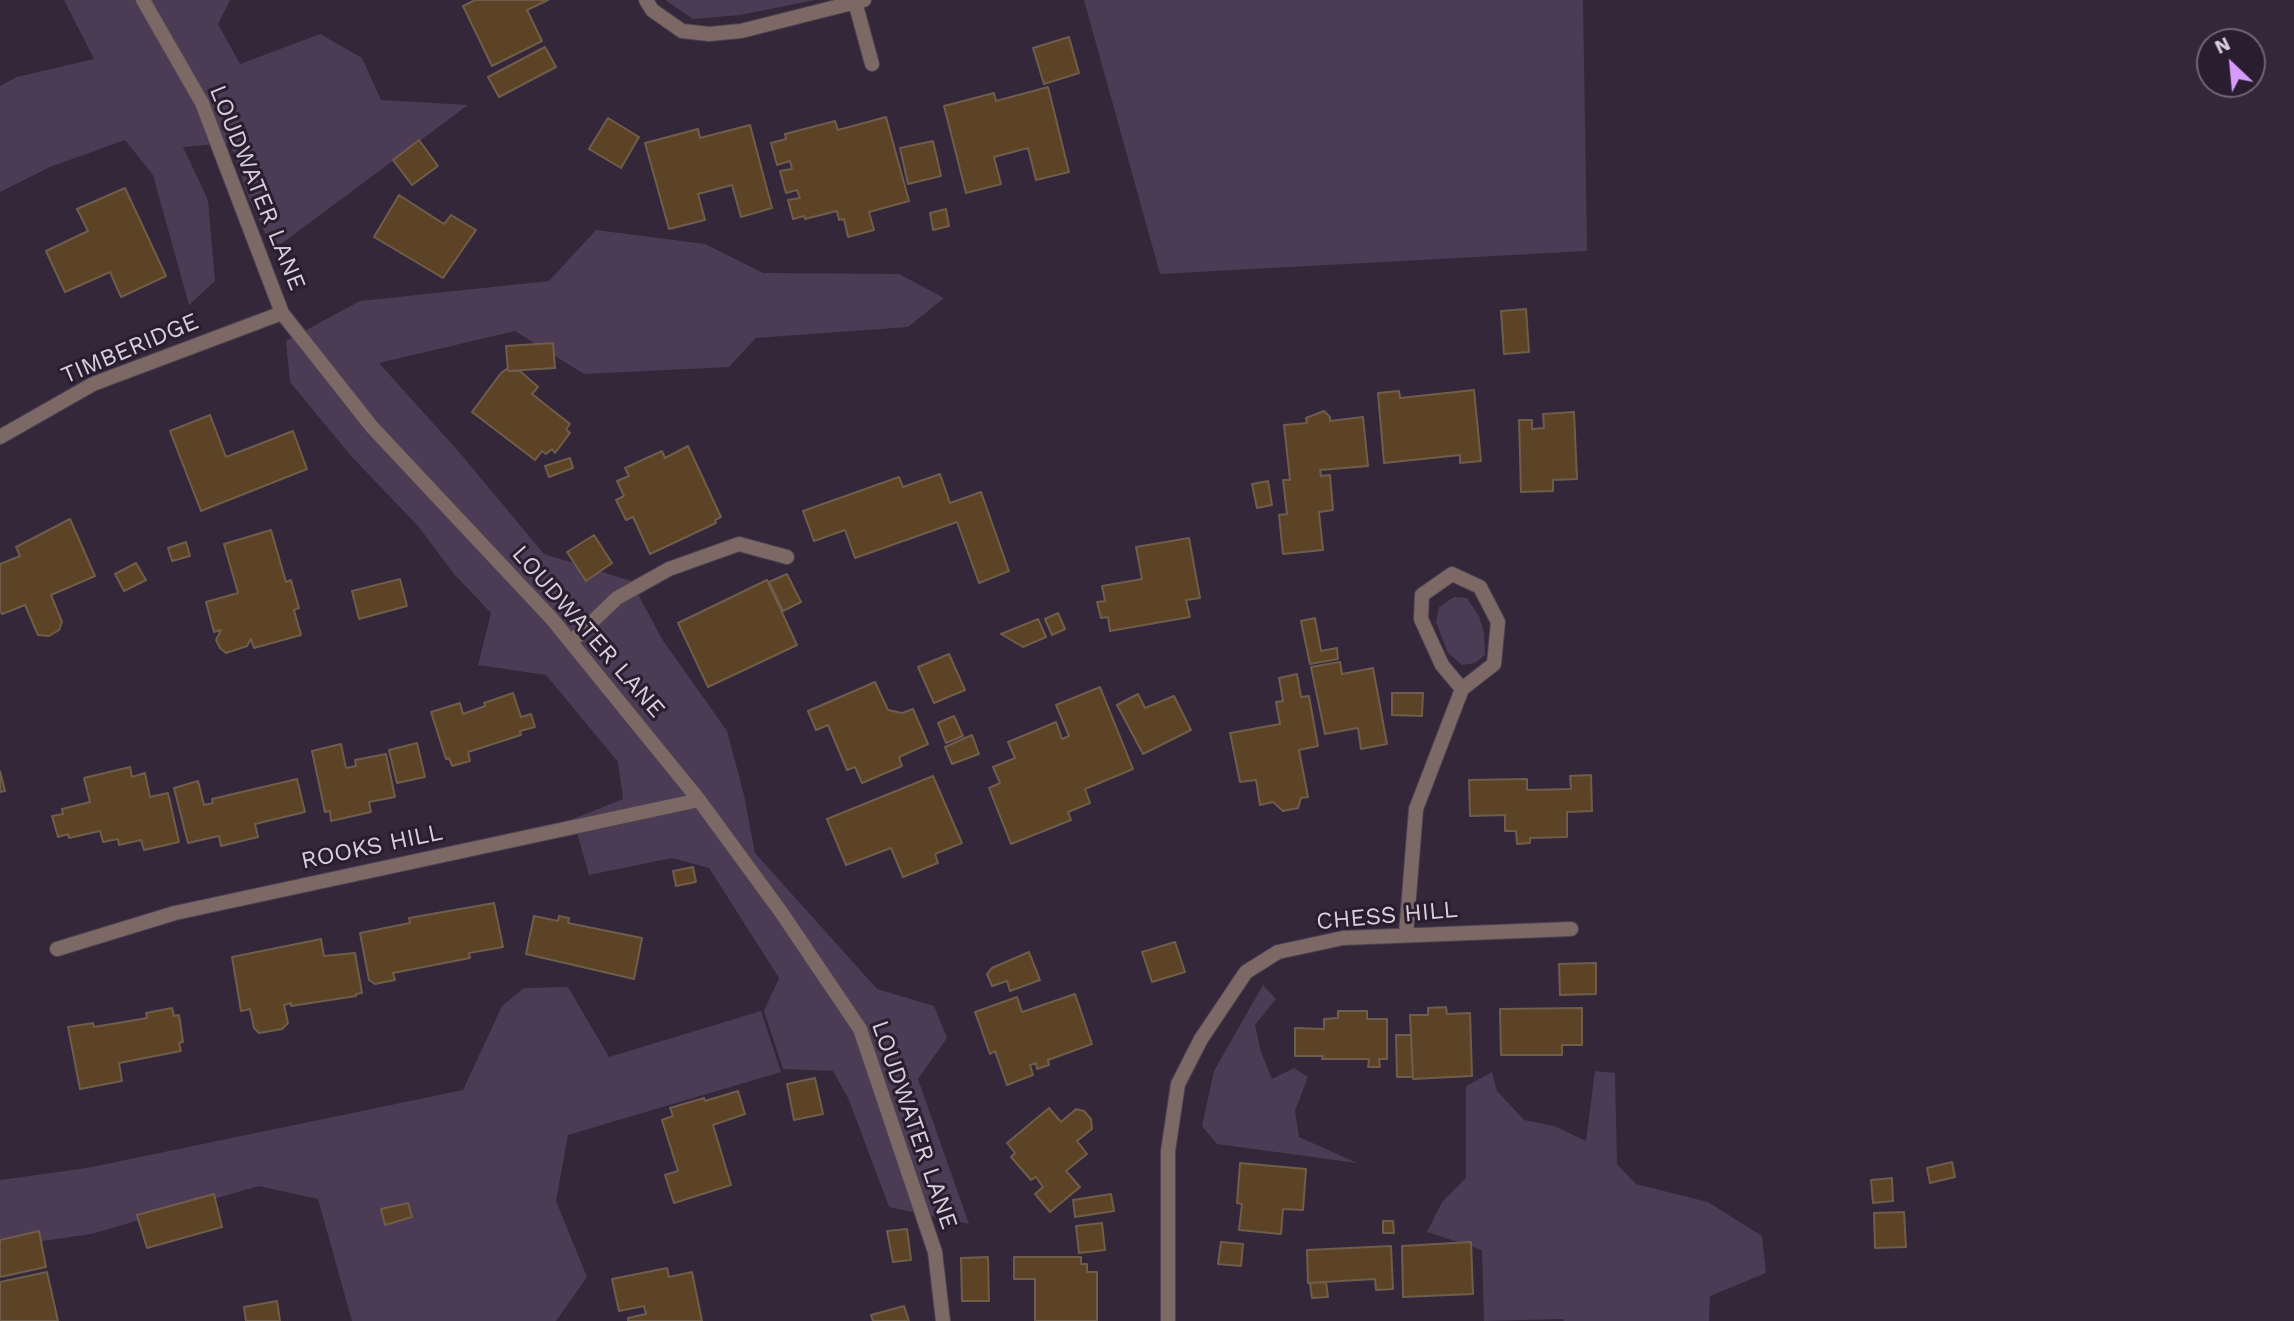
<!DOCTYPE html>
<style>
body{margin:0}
#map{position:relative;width:2294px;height:1321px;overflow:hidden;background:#332739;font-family:"Work Sans",sans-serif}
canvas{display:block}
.north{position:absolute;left:2196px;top:28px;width:70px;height:70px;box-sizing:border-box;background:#291d2f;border:2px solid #6f6474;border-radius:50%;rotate:334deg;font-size:19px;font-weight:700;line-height:28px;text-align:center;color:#d7cfdb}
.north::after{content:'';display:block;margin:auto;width:24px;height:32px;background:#d59cfb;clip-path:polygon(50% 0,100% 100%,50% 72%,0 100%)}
</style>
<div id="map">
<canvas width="2294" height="1321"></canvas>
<div class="north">N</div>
</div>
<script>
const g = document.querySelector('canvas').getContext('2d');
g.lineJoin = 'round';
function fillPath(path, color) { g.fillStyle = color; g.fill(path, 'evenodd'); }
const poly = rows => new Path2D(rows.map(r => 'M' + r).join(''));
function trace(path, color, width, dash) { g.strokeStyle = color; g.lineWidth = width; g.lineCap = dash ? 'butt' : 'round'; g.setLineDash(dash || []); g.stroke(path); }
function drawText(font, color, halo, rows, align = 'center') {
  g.font = font + ' "Work Sans",sans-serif'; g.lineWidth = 6; g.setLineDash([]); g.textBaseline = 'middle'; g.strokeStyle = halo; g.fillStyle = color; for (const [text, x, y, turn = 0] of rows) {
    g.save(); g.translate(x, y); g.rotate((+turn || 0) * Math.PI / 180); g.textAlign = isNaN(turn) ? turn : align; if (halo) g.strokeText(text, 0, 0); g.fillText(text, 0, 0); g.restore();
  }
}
const green = poly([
 [64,0,230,0,218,24,240,64,320,34,362,58,381,100,468,105,273,250,248,196,230,143,183,147,208,200,215,281,189,305,153,175,125,140,50,167,0,192,0,86,17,77,94,59],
 [665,0,815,0,740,15,693,19],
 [1084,0,1583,0,1587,251,1160,274],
 [596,230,705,244,763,273,899,274,944,298,908,327,756,338,729,367,584,374,515,331,379,363,459,452,544,554,631,581,662,639,727,731,744,795,755,853,877,989,934,1006,947,1038,918,1079,969,1224,889,1207,849,1100,833,1071,783,1069,764,1011,779,978,709,868,672,858,589,875,573,819,623,799,618,762,546,675,478,665,491,613,454,574,418,526,351,456,290,382,286,341,360,301,549,281],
 [1454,597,1467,598,1479,616,1484,633,1485,655,1475,663,1462,665,1448,653,1436,622,1439,607],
 [1263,985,1276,999,1255,1025,1261,1052,1272,1079,1294,1068,1308,1077,1295,1111,1299,1137,1357,1163,1217,1144,1202,1126,1214,1071],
 [568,987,609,1057,761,1011,781,1072,568,1135,556,1201,587,1277,556,1321,352,1321,318,1199,259,1186,91,1234,0,1247,0,1180,87,1168,463,1090,502,1006,524,988],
 [1595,1071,1615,1073,1617,1164,1636,1184,1708,1202,1762,1236,1766,1273,1710,1296,1709,1321,1564,1321,1563,1319,1484,1321,1482,1250,1427,1232,1442,1202,1466,1178,1466,1086,1492,1072,1497,1091,1524,1120,1554,1126,1586,1141]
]);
const building = poly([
 [475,0,548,0,527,10,542,41,492,66,463,6,475,0],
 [1069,37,1079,73,1044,84,1033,48,1069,37],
 [545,47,556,67,499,97,488,77,545,47],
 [1048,87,1069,172,1036,180,1028,148,994,157,1001,184,966,193,944,106,994,93,996,101,1048,87],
 [886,117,909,201,869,212,874,230,848,237,844,219,839,220,837,211,805,219,804,216,793,219,788,200,800,198,797,190,786,193,780,171,792,169,790,161,777,165,771,143,786,139,785,134,835,121,838,130,886,117],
 [608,118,639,137,621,168,589,149,608,118],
 [750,125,772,208,741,217,732,185,698,194,705,220,669,229,645,143,698,129,700,138,750,125],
 [419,140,438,166,412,185,393,160,419,140],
 [933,141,941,176,908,184,900,148,933,141],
 [125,188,166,276,121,297,110,272,65,292,46,251,88,231,77,209,125,188],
 [399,195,444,224,451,215,476,230,443,278,374,237,399,195],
 [946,209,949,226,933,230,930,213,946,209],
 [1526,309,1529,352,1504,354,1501,311,1526,309],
 [553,343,555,368,508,371,506,346,553,343],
 [508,368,508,371,520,371,538,387,532,394,570,424,566,429,570,433,555,453,552,449,546,454,542,451,535,460,472,412,501,373,508,368],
 [1474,390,1481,461,1460,463,1460,455,1384,463,1378,393,1399,391,1400,398,1474,390],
 [1324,411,1330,417,1330,421,1363,417,1368,466,1320,470,1321,476,1330,475,1333,510,1319,512,1323,550,1283,554,1279,515,1287,514,1283,480,1290,480,1284,425,1307,423,1306,418,1324,411],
 [1574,412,1577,479,1553,480,1553,491,1521,492,1519,420,1532,420,1532,429,1544,428,1543,414,1574,412],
 [210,415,226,457,293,431,307,469,201,511,170,431,210,415],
 [688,446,721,517,715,520,716,523,650,554,633,517,626,520,616,500,624,496,617,481,629,476,625,468,662,451,665,458,688,446],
 [570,458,573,468,549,477,545,466,570,458],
 [940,474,950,503,981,492,1009,571,979,583,957,522,855,558,845,530,814,541,803,511,899,477,903,487,940,474],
 [1268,481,1272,505,1257,508,1252,484,1268,481],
 [70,519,95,576,51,595,62,622,59,630,49,636,38,635,25,605,2,614,0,610,0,564,20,556,16,547,70,519],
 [271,530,286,582,291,580,299,608,294,610,301,635,254,648,251,639,247,646,226,653,220,648,216,640,221,630,214,632,206,602,238,593,224,544,271,530],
 [594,535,612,563,586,581,567,552,594,535],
 [1189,538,1200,598,1186,600,1190,617,1110,631,1108,617,1101,618,1097,602,1105,601,1102,586,1142,579,1136,547,1189,538],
 [186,542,190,556,172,561,168,548,186,542],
 [136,563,146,580,124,591,115,574,136,563],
 [787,574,801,602,783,611,769,582,787,574],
 [400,579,407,606,359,619,352,591,400,579],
 [767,580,797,645,708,687,678,623,767,580],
 [1058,613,1065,629,1052,635,1045,619,1058,613],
 [1315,618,1321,651,1337,648,1338,659,1310,664,1301,621,1315,618],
 [1038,619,1046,637,1023,647,1001,634,1038,619],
 [949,654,965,690,934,703,918,667,949,654],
 [1340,662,1342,674,1373,668,1387,744,1361,749,1358,728,1325,734,1311,667,1340,662],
 [1297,674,1301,697,1309,696,1318,746,1299,750,1308,797,1301,798,1298,808,1283,811,1273,802,1260,805,1256,780,1240,782,1230,733,1280,724,1276,702,1283,701,1279,678,1297,674],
 [875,682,888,710,902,713,913,709,928,744,899,757,902,766,862,783,855,767,847,770,828,725,816,730,808,711,875,682],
 [1100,687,1133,769,1085,789,1090,803,1068,812,1071,820,1011,844,989,788,1000,783,993,767,1015,758,1008,742,1056,722,1062,739,1069,736,1056,705,1100,687],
 [513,693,521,717,531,714,535,727,520,731,521,735,468,752,470,761,452,766,449,758,446,759,431,712,460,703,463,714,485,706,484,703,513,693],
 [1392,693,1423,693,1422,716,1392,715,1392,693],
 [1138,694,1145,708,1174,696,1191,730,1143,754,1117,705,1138,694],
 [954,716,963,736,946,743,938,723,954,716],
 [972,735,979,754,952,764,945,747,972,735],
 [417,743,425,777,397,783,389,750,417,743],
 [341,744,346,768,356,766,355,760,386,754,395,797,369,802,371,812,331,821,330,811,325,812,312,751,341,744],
 [130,767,132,777,145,773,150,797,168,793,179,842,144,850,141,840,119,845,118,839,103,842,100,831,69,838,68,834,58,837,52,816,63,814,62,809,90,802,84,778,130,767],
 [0,771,5,791,0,792,0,771],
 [1591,775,1592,811,1567,812,1567,837,1530,838,1530,843,1517,844,1516,831,1505,831,1505,815,1470,816,1469,780,1527,779,1527,790,1571,789,1570,776,1591,775],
 [933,776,962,843,935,854,938,863,903,877,891,848,846,865,827,819,933,776],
 [297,779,305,812,255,824,258,837,221,846,219,836,188,843,174,788,198,781,204,805,213,803,212,799,297,779],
 [693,867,696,882,676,886,673,871,693,867],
 [494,903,503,947,469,953,470,958,393,973,395,980,375,984,369,980,360,933,410,923,409,918,494,903],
 [534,916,558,921,559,916,569,918,568,923,642,938,634,979,526,954,534,916],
 [321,939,324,956,355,953,362,993,356,994,356,996,291,1006,291,1003,284,1005,288,1023,282,1029,259,1033,254,1028,250,1009,241,1011,232,957,321,939],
 [1175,942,1185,972,1152,982,1142,952,1175,942],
 [1029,952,1040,980,1010,991,1007,981,992,986,987,974,992,968,1029,952],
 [1596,963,1596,994,1560,995,1559,964,1596,963],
 [1075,994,1092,1044,1048,1060,1049,1065,1037,1069,1036,1063,1030,1065,1033,1075,1007,1085,995,1051,990,1054,975,1012,1017,997,1022,1012,1075,994],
 [1446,1007,1447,1014,1470,1013,1472,1076,1413,1079,1410,1015,1428,1015,1428,1008,1446,1007],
 [172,1008,174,1016,179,1015,183,1042,179,1043,181,1051,119,1063,122,1081,80,1089,68,1027,93,1023,94,1027,147,1018,146,1013,172,1008],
 [1582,1008,1582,1045,1562,1045,1562,1055,1501,1055,1500,1009,1582,1008],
 [1338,1011,1367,1011,1367,1019,1387,1019,1387,1059,1379,1059,1380,1067,1368,1067,1369,1059,1322,1059,1323,1056,1295,1056,1295,1028,1324,1029,1324,1019,1338,1018,1338,1011],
 [1396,1035,1411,1035,1413,1077,1397,1077,1396,1035],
 [815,1078,823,1114,794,1120,787,1084,815,1078],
 [738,1091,745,1114,713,1125,731,1185,674,1203,665,1175,678,1171,662,1120,673,1116,670,1108,704,1098,705,1101,738,1091],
 [1049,1108,1061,1122,1076,1109,1084,1111,1091,1119,1092,1129,1077,1141,1087,1154,1066,1171,1080,1187,1050,1212,1035,1194,1043,1187,1036,1177,1031,1180,1011,1157,1015,1153,1007,1143,1049,1108],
 [1952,1162,1955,1177,1930,1183,1927,1168,1952,1162],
 [1240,1163,1306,1169,1303,1210,1283,1209,1281,1234,1239,1230,1242,1204,1237,1203,1240,1163],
 [1892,1178,1893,1201,1873,1203,1871,1180,1892,1178],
 [214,1194,222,1227,147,1248,137,1215,214,1194],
 [1111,1194,1114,1211,1075,1217,1073,1200,1111,1194],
 [408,1203,412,1217,385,1225,381,1209,408,1203],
 [1904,1212,1906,1247,1875,1248,1874,1213,1904,1212],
 [1383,1221,1393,1221,1394,1233,1383,1233,1383,1221],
 [1102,1223,1105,1250,1079,1253,1076,1226,1102,1223],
 [907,1229,911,1260,893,1262,887,1231,907,1229],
 [39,1231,46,1267,0,1277,0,1240,39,1231],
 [1221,1242,1243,1244,1241,1266,1218,1264,1221,1242],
 [1471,1242,1473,1294,1403,1297,1402,1246,1471,1242],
 [1391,1246,1393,1289,1376,1290,1375,1279,1308,1283,1307,1250,1391,1246],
 [988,1257,989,1301,962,1301,961,1258,988,1257],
 [1014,1257,1081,1257,1081,1264,1087,1264,1087,1272,1097,1272,1097,1321,1035,1321,1035,1279,1014,1279,1014,1257],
 [667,1268,669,1277,692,1272,702,1321,628,1321,628,1318,646,1314,644,1306,619,1311,612,1279,667,1268],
 [47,1272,58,1321,0,1321,0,1282,47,1272],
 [1326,1282,1328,1297,1312,1298,1310,1283,1326,1282],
 [277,1301,280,1321,246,1321,244,1307,277,1301],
 [904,1306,909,1321,873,1321,871,1315,904,1306]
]);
const lane = poly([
 [571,642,617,598,669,569,739,544,787,557]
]);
const street = poly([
 [143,0,202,103,282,313,372,427,552,619,699,800,781,912,860,1029,935,1252,943,1321],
 [646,0,652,10,682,31,709,34,741,31,864,0],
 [855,2,872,64],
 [0,437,93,384,282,313],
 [1406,934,1416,809,1462,689,1442,665,1421,619,1422,595,1452,574,1480,587,1498,622,1494,664,1462,689],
 [57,949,175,913,699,800],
 [1168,1321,1168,1151,1178,1084,1201,1039,1246,972,1278,952,1343,938,1571,929]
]);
const streetNames = [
 ["LOUDWATER LANE",257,188,68],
 ["TIMBERIDGE",130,349,-23],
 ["LOUDWATER LANE",588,632,49],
 ["ROOKS HILL",372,847,-12],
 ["CHESS HILL",1387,916,-5],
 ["LOUDWATER LANE",914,1125,71]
];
fillPath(green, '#4c3b54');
fillPath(building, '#5d4325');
trace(building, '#6f5d4b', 2);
trace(lane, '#4d4253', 16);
trace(street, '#4d4253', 16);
trace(lane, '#7c6965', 14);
trace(street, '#7c6965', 14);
drawText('24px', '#d7cfdb', '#291d2f', streetNames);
</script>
